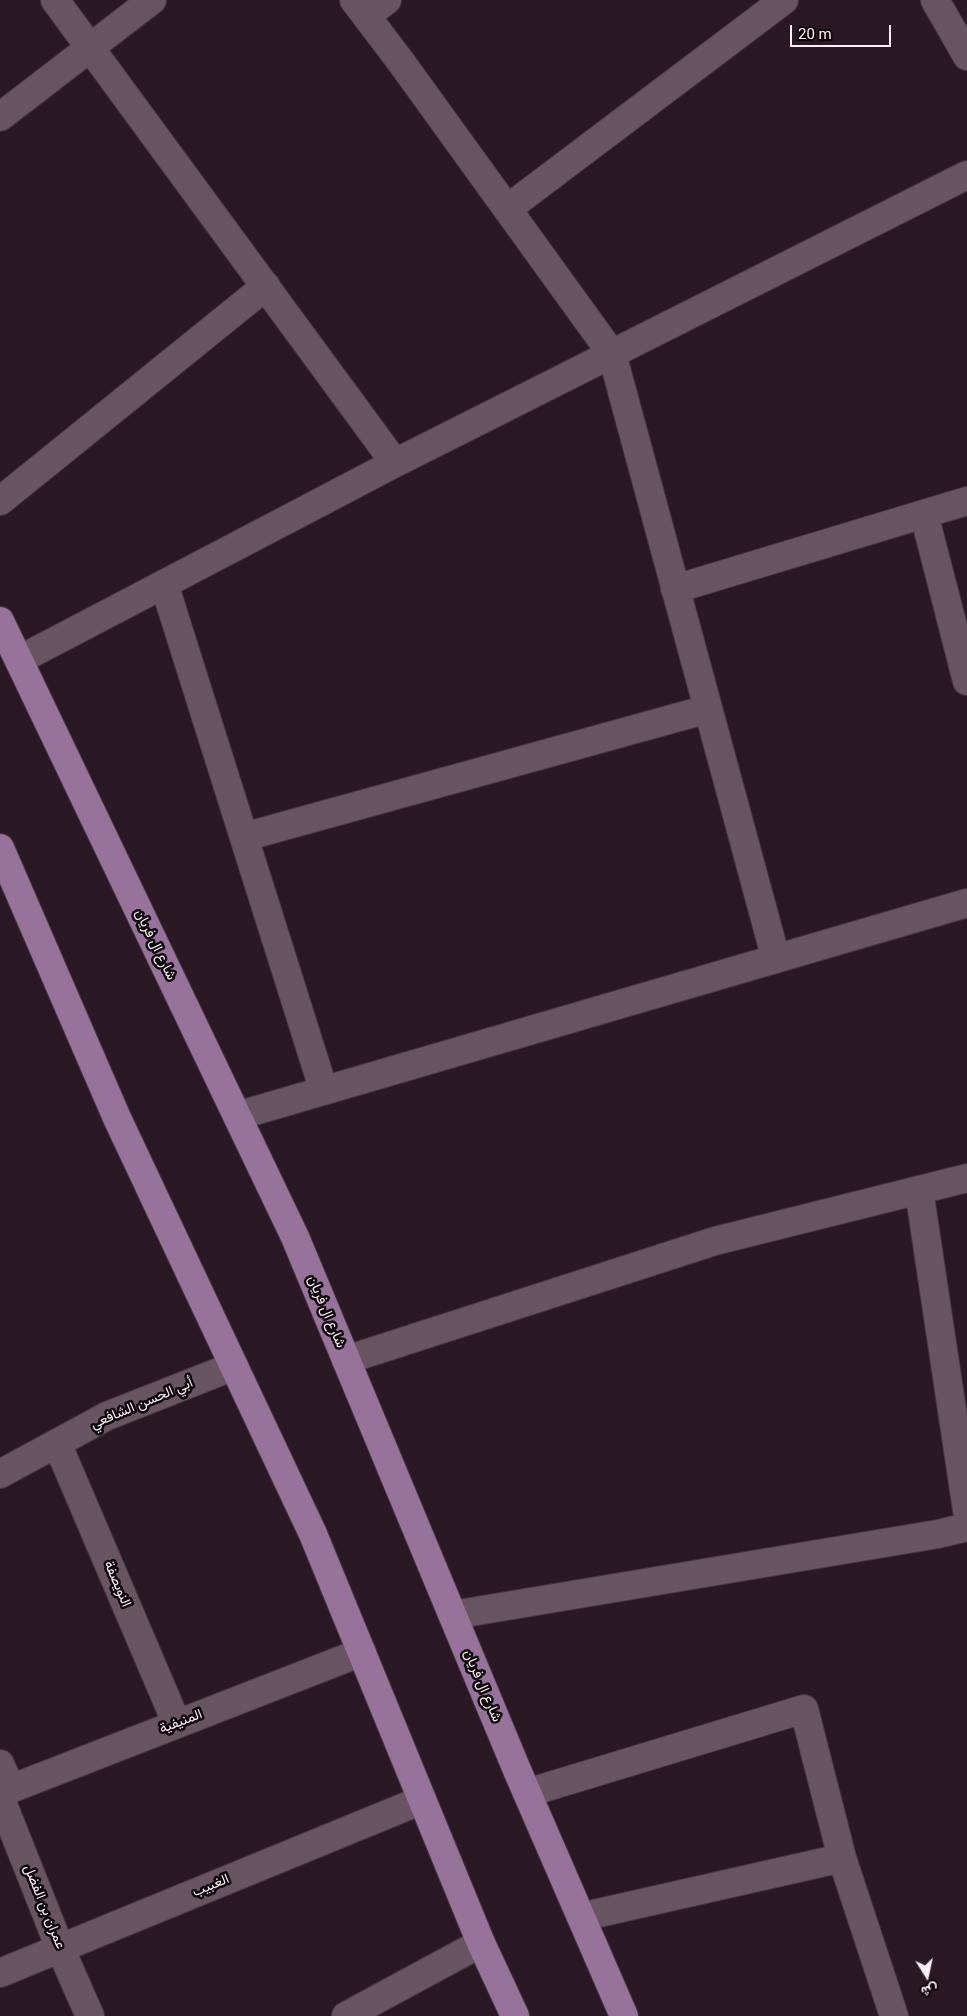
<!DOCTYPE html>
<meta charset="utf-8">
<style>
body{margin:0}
#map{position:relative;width:967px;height:2016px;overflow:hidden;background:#2a1925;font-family:Roboto,Vazirmatn,sans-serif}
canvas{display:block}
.north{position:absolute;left:902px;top:1951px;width:50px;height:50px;-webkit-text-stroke:4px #0e070c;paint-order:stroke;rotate:170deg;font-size:14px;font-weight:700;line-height:20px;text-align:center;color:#fdf0f8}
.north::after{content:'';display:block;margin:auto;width:18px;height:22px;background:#fdf0f8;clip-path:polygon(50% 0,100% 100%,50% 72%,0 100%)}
.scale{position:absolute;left:790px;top:25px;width:101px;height:22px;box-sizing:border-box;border:2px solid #fdf0f8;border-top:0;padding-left:6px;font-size:15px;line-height:18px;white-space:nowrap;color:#fdf0f8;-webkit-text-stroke:4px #0e070c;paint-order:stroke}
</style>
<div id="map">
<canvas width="967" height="2016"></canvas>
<div class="north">ش</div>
<div class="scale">20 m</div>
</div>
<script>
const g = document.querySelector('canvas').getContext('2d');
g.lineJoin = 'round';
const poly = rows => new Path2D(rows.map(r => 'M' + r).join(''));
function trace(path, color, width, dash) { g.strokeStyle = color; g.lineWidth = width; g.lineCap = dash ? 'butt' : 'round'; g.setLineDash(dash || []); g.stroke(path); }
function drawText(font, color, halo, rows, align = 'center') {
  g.font = font + ' Roboto,Vazirmatn,sans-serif'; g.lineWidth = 5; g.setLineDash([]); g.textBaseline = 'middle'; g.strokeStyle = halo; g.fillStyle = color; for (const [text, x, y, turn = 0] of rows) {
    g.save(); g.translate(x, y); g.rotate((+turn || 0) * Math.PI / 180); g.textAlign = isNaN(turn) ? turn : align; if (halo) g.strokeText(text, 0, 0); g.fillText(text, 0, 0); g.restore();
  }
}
const minor = poly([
 [55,0,395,463],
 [354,0,401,62,612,354,776,959],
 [935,0,967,56],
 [366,16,387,0],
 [0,117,152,0],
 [507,209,784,0],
 [0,501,266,286],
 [924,514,967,681],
 [164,584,324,1091],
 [675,589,967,501],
 [19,660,395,463,967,175],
 [244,837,708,709],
 [237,1116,967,903],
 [919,1190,967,1510],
 [346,1360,715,1241,967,1178],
 [57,1443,177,1724],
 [0,1474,107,1416,234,1366],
 [453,1615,938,1534,967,1527],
 [0,1764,11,1789],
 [0,1793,362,1652],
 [527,1793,804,1709,842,1858,894,2016],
 [0,1797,60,1948,90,2016],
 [581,1917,842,1858],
 [0,1973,422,1800],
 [346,2016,481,1943]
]);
const major = poly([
 [0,621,295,1237,517,1770,624,2016],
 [0,848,117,1118,313,1534,481,1943,515,2016]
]);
const streetNames = [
 ["شارع ال فريان",155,945,64],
 ["شارع ال فريان",326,1312,67],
 ["أبي الحسن الشافعي",142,1404,-23],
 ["النويصفة",117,1584,67],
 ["شارع ال فريان",482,1686,67],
 ["المنيفية",181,1722,-21],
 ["الغبيب",211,1886,-22],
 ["عمران بن الفضل",44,1907,68]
];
trace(minor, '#463841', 30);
trace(major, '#463841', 30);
trace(minor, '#695462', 28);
trace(major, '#97739c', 28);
drawText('14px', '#fdf0f8', '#0e070c', streetNames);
</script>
